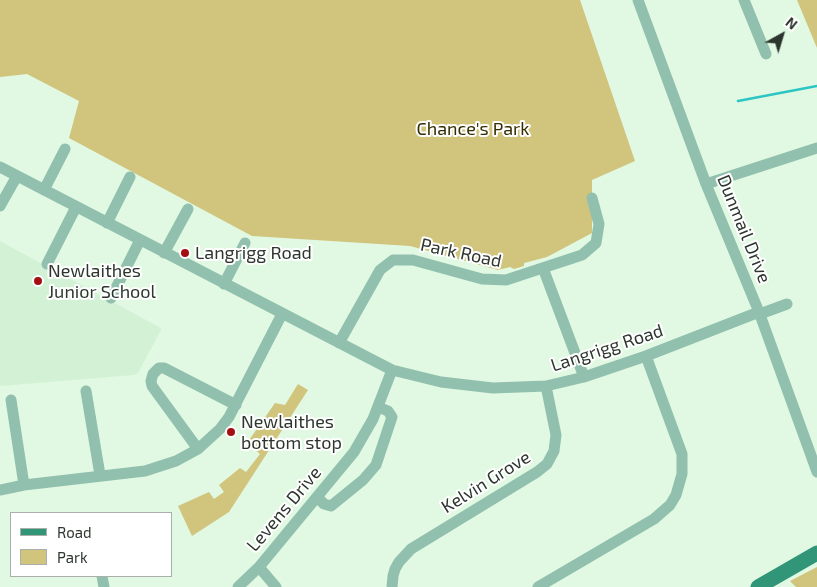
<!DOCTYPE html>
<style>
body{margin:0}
#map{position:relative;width:817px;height:587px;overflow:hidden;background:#e1f9e2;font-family:"Exo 2",sans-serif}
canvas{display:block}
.legend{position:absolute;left:10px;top:512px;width:162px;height:65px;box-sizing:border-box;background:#fff;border:1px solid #abafab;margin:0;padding:6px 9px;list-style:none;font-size:15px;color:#2d362e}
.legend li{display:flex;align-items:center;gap:10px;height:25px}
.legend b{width:25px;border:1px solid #abafab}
.north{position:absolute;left:757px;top:10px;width:50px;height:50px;-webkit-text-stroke:4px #fff;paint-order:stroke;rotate:39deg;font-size:14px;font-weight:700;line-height:20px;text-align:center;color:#2d362e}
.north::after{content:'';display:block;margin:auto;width:18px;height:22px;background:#2d362e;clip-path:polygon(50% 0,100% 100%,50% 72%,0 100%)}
</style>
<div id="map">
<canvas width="817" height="587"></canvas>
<ul class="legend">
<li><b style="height:6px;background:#319578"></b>Road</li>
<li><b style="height:14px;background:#d1c47d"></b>Park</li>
</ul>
<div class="north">N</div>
</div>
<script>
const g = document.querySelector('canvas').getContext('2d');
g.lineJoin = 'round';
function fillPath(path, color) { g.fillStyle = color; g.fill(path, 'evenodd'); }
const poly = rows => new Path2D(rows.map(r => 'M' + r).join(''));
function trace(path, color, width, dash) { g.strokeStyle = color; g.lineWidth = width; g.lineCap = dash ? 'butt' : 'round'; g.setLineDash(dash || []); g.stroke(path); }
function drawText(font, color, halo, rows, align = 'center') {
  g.font = font + ' "Exo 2",sans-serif'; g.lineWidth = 4; g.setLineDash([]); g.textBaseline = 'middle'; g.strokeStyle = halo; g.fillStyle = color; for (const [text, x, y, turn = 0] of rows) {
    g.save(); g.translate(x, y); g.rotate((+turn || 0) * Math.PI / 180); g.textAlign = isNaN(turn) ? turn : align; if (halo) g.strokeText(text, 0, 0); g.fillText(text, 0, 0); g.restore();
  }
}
const built = poly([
 [0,241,161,328,161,330,138,373,134,375,0,386]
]);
const green = poly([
 [0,0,580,0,635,161,592,180,592,233,547,257,524,263,524,266,514,269,510,267,498,270,410,246,252,236,69,138,79,101,27,74,0,77],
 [797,0,817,0,817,48],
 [298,384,308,390,229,512,192,536,178,506,209,492,214,499,224,492,219,485,240,468,246,472,260,454,247,443,275,403,285,405],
 [817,567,817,587,796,587,790,581]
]);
const stream = poly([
 [738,101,817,86]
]);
const minor = poly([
 [638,0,706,184,759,312,817,472],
 [744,0,766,54],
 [0,167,392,370,441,382,493,388,546,386,584,377,646,356,759,312],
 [706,184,817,148],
 [44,190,65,149],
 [0,206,17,176],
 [107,223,130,177],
 [164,253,188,209],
 [47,264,76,207],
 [543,268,584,377],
 [224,284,245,243],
 [111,298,140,240],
 [760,314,787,304],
 [339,343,380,270,393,260,413,260,482,279,506,280,582,255,596,243,599,224,592,198],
 [86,391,100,475],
 [11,400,24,485],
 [198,449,152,386,151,381,153,374,159,368,164,368,236,405],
 [0,490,24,485,145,471,176,461,198,449,220,429,229,417,282,314],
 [317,497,324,504,331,506,363,480,376,465,392,417,388,411,378,407],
 [259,567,276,587],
 [102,576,104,587],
 [238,587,259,567,354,452,373,419,392,370],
 [392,587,393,576,395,569,399,562,411,549,537,472,547,464,554,451,556,435,546,386],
 [538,587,654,519,670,505,676,495,682,474,682,454,646,356]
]);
const major = poly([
 [758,587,817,553]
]);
const markers = [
 [185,253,5,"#a40e11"],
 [38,281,5,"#a40e11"],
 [231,432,5,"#a40e11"]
];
const parkNames = [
 ["Chance's Park",473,129]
];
const streetNames = [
 ["Dunmail Drive",744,229,68],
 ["Park Road",461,253,12],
 ["Langrigg Road",607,348,-18],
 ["Kelvin Grove",486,482,-32],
 ["Levens Drive",284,509,-50]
];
const poiNames = [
 ["Langrigg Road",195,253],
 ["Newlaithes",48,271],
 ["Junior School",48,292],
 ["Newlaithes",241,422],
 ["bottom stop",241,443]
];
fillPath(built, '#d3f1d4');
fillPath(green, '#d1c47d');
trace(stream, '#2bc5c3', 2.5);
trace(minor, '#92c0af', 11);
trace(major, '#319578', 15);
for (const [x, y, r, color] of markers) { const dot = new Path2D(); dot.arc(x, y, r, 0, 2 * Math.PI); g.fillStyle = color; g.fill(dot); trace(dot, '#fff', 2); }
drawText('18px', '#342d01', '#fff', parkNames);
drawText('18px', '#2d362e', '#fff', streetNames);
drawText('18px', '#2d362e', '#fff', poiNames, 'left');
</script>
